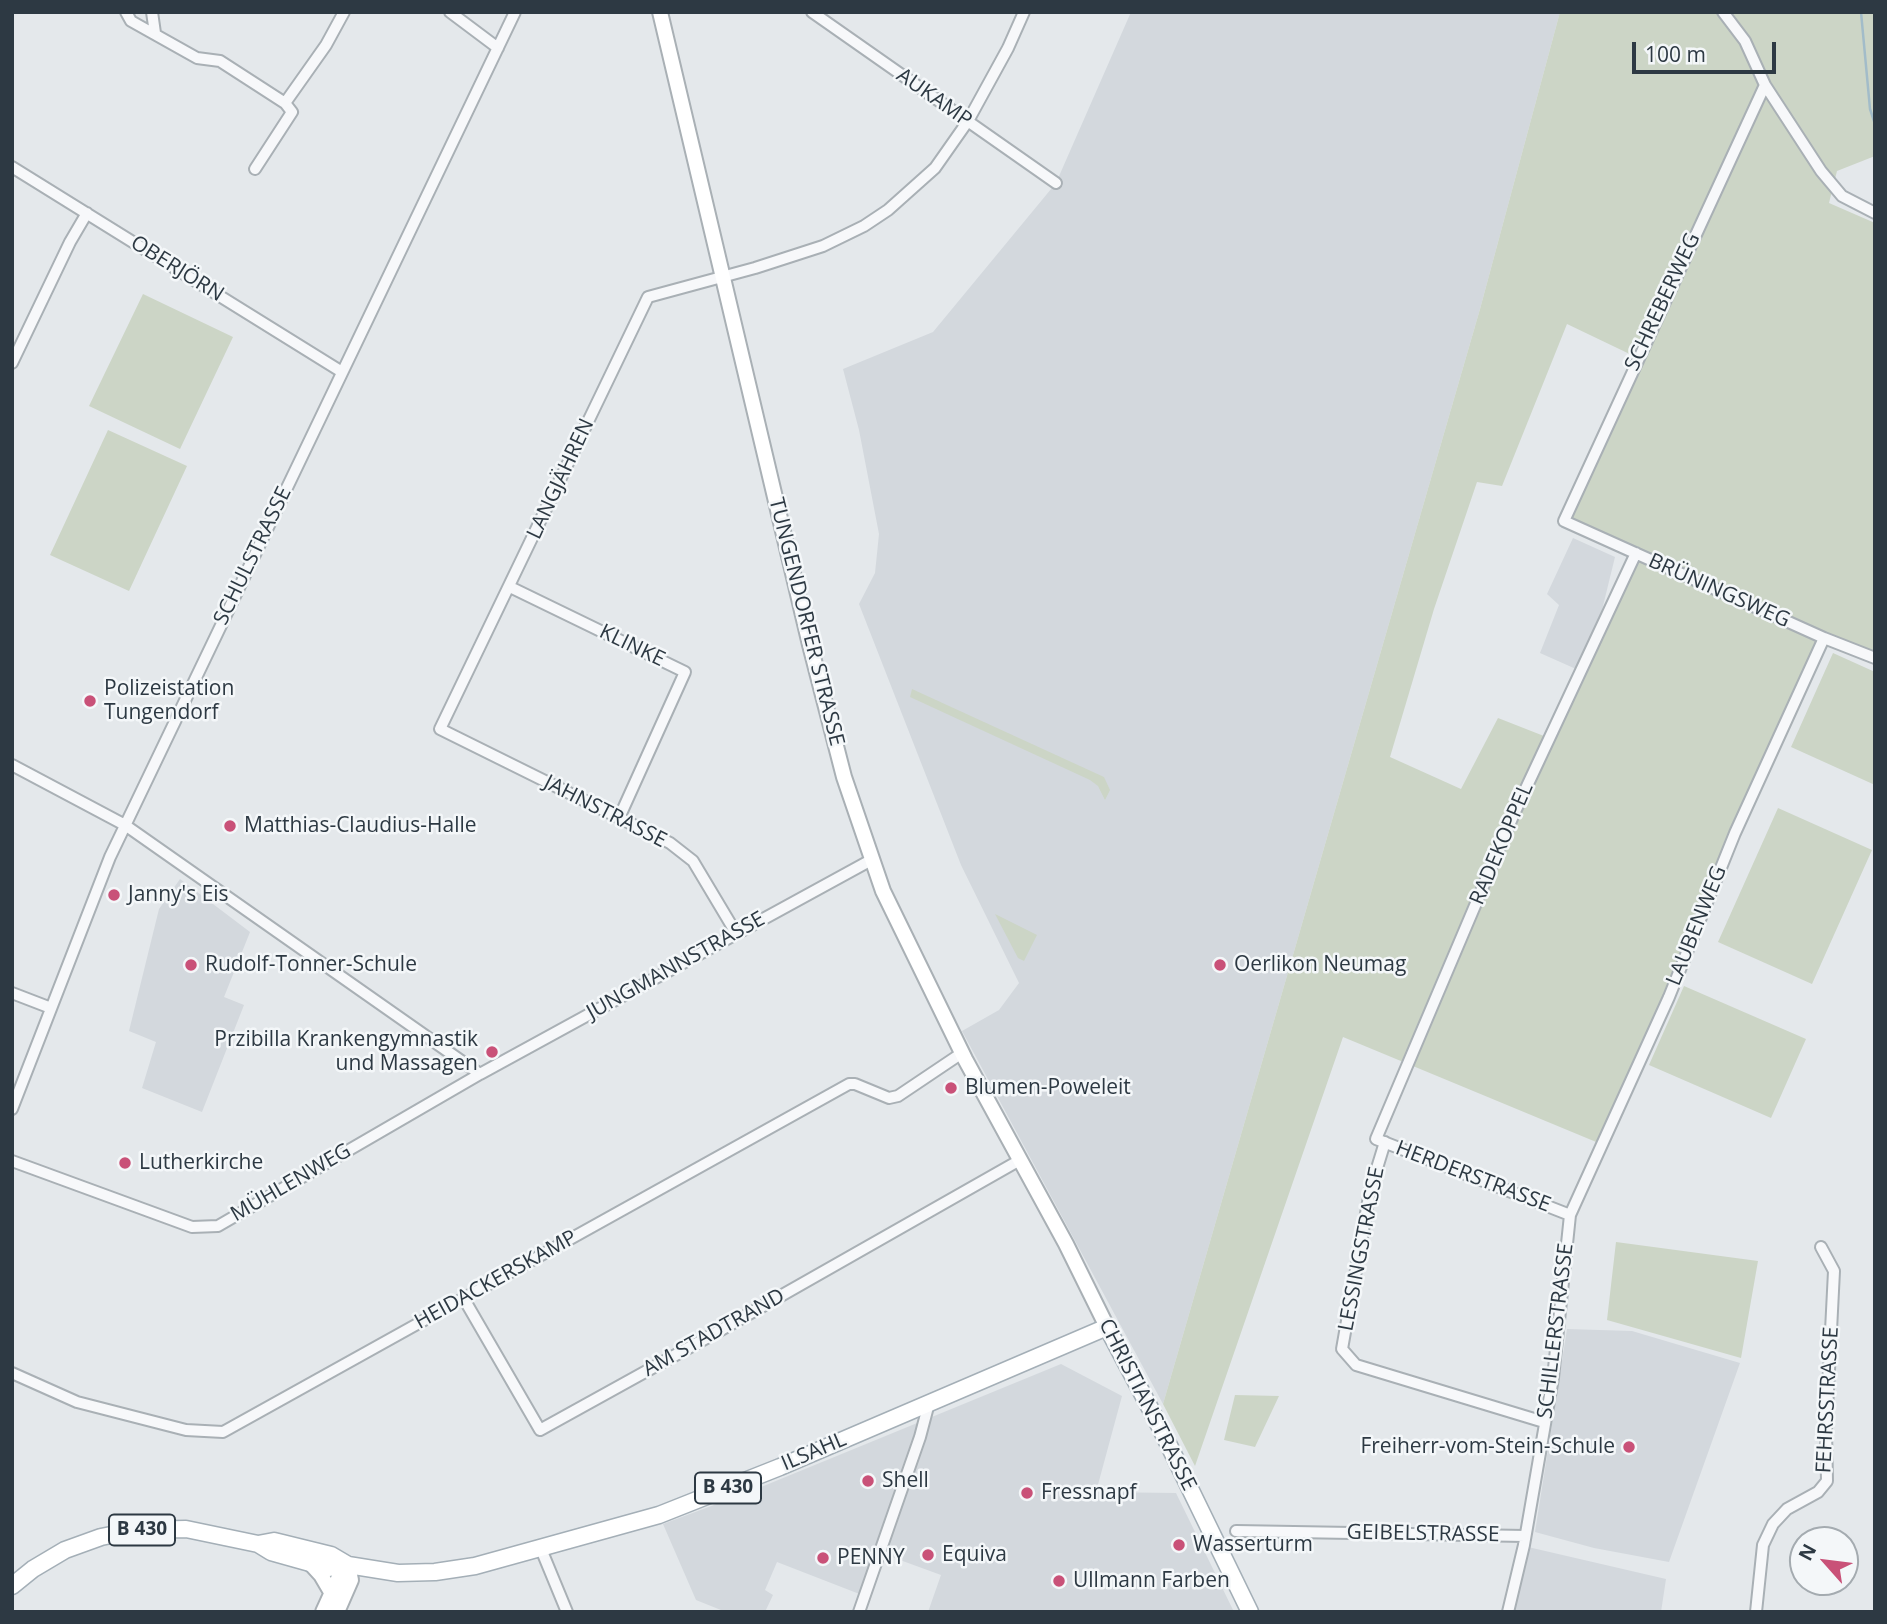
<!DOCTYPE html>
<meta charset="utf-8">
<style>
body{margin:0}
#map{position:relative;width:1887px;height:1624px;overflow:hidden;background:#e4e8eb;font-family:"Open Sans",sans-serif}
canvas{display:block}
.frame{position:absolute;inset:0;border:14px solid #2d3943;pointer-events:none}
.north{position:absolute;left:1789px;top:1526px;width:70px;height:70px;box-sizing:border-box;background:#f4f7f9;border:2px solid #a4abb0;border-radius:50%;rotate:298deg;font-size:19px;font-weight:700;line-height:28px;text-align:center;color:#2d3943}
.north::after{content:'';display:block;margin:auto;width:24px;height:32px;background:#c95178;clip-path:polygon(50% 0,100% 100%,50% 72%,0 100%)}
.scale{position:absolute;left:1632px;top:42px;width:144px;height:32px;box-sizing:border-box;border:4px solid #2d3943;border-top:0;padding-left:9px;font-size:21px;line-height:24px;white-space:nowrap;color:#2d3943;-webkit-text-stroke:5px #f4f7f9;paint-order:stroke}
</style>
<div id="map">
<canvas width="1887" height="1624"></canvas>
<div class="frame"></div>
<div class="north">N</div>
<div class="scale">100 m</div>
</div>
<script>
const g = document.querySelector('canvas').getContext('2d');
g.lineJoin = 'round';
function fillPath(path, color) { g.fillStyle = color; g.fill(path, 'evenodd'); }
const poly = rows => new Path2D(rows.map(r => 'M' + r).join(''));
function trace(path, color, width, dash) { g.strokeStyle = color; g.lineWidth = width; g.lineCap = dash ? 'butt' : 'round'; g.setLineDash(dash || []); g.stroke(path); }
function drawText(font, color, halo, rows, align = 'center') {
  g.font = font + ' "Open Sans",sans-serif'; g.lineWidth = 5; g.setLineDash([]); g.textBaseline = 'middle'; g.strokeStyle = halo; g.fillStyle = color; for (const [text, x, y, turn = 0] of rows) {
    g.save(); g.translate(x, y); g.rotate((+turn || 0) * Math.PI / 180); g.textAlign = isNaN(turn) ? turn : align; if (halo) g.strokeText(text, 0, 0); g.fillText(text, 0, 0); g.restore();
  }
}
const built = poly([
 [1131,12,1560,12,1480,309,1163,1404,962,1031,999,1010,1019,983,961,865,859,604,875,573,879,534,859,430,843,369,933,332,1056,183],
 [1573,538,1615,557,1602,610,1576,669,1540,653,1559,605,1547,594],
 [180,879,250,932,224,997,244,1005,202,1112,142,1088,156,1042,129,1031,159,909],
 [1567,1329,1632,1331,1740,1363,1669,1562,1594,1548,1535,1532],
 [1061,1364,1122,1396,1096,1492,1176,1493,1234,1612,928,1612,941,1575,878,1552,862,1595,777,1562,765,1590,773,1595,765,1612,726,1612,696,1600,663,1524,749,1492],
 [1528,1547,1666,1579,1661,1612,1510,1612]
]);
const green = poly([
 [1560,12,1875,12,1875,156,1837,171,1829,203,1875,223,1875,658,1825,638,1601,1144,1343,1037,1195,1466,1163,1404,1480,309],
 [1567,324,1638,358,1564,521,1636,554,1549,738,1498,718,1461,789,1390,757,1434,609,1477,482,1502,486],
 [143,294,233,337,180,449,89,406],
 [108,430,187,466,129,591,50,555],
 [1833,653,1875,672,1875,785,1791,747],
 [912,689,1104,777,1110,790,1105,800,1098,786,1090,780,910,697],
 [1778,808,1872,850,1812,984,1718,942],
 [995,914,1037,935,1024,961,1018,958],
 [1684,986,1806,1039,1771,1118,1649,1065],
 [1616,1242,1758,1261,1741,1358,1607,1320],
 [1235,1395,1279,1396,1255,1447,1224,1440]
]);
const stream = poly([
 [1861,12,1870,109,1875,124]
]);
const street = poly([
 [126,12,131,21,197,58,220,61,285,103,292,112,255,169],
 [152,12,155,33],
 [450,12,498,48],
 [812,12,1056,183],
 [1723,12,1745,41,1765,85,1821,171,1842,196,1875,213],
 [1765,85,1564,521,1824,638,1875,658],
 [285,103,326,45,344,12],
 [12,167,342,372],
 [12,363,70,242,87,213],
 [510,587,685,672,619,818],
 [12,765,125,825,480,1074],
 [736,933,693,861,670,843,440,729,648,297,755,268,823,246,864,226,888,210,935,168,968,121,1008,48,1024,12],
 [12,993,51,1008],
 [12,1109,110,857,515,12],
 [1385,1142,1370,1191,1342,1349,1356,1365,1544,1422],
 [12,1161,192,1227,218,1226,480,1074,873,859],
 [1570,1215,1376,1139,1513,816,1636,553],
 [464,1299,540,1430,719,1331,1020,1160],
 [12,1373,77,1402,186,1430,223,1432,849,1084,855,1084,889,1098,898,1096,962,1053],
 [1236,1531,1525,1536],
 [541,1549,567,1612],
 [859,1612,920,1437,929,1403],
 [1508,1612,1524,1545,1553,1378,1570,1215,1669,997,1735,833,1824,638],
 [1756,1612,1763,1545,1773,1524,1787,1509,1818,1492,1827,1481,1826,1430,1834,1271,1821,1247]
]);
const secondary = poly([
 [660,12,810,645,844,777,883,891,965,1059,1066,1244,1107,1327],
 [310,1563,321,1575,331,1592],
 [323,1612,339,1577,348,1565],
 [337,1612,351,1580,348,1565]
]);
const primary = poly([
 [258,1544,274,1541,331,1555,348,1565,398,1573,435,1572,475,1566,659,1515,780,1467,1107,1327,1160,1427,1250,1612],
 [12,1586,33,1569,65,1550,101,1537,136,1530,186,1529,258,1544,271,1552,328,1568,348,1565]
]);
const markers = [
 [90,701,7,"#c95178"],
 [230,826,7,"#c95178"],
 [114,895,7,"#c95178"],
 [191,965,7,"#c95178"],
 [1220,965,7,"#c95178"],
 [492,1052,7,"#c95178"],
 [951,1088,7,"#c95178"],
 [125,1163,7,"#c95178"],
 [1629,1447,7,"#c95178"],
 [868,1481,7,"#c95178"],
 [1027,1493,7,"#c95178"],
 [1179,1545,7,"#c95178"],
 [928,1555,7,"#c95178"],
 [823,1558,7,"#c95178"],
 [1059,1581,7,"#c95178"]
];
const shields = [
 [728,1488,66],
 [142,1530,66]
];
const shieldNames = [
 ["B 430",728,1488],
 ["B 430",142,1530]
];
const streetNames = [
 ["AUKAMP",934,98,35],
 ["OBERJÖRN",177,269,32],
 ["SCHREBERWEG",1663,302,-65],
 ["LANGJÄHREN",561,479,-65],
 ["SCHULSTRASSE",253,556,-64],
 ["BRÜNINGSWEG",1719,591,24],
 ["TUNGENDORFER STRASSE",806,622,76],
 ["KLINKE",632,646,26],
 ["JAHNSTRASSE",605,812,27],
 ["RADEKOPPEL",1502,844,-67],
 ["LAUBENWEG",1697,926,-68],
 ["JUNGMANNSTRASSE",676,966,-29],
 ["HERDERSTRASSE",1473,1177,21],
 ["MÜHLENWEG",291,1183,-30],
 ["LESSINGSTRASSE",1362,1249,-79],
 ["HEIDACKERSKAMP",496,1280,-29],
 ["SCHILLERSTRASSE",1556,1331,-83],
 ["AM STADTRAND",714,1333,-29],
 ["FEHRSSTRASSE",1828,1400,-87],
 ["CHRISTIANSTRASSE",1147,1405,63],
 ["ILSAHL",814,1452,-23],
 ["GEIBELSTRASSE",1423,1534,1]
];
const poiNames = [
 ["Polizeistation",104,689],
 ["Tungendorf",104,713],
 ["Matthias-Claudius-Halle",244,826],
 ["Janny's Eis",128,895],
 ["Rudolf-Tonner-Schule",205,965],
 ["Oerlikon Neumag",1234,965],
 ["Przibilla Krankengymnastik",478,1040,"right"],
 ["und Massagen",478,1064,"right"],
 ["Blumen-Poweleit",965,1088],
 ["Lutherkirche",139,1163],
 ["Freiherr-vom-Stein-Schule",1615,1447,"right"],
 ["Shell",882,1481],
 ["Fressnapf",1041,1493],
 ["Wasserturm",1193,1545],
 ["Equiva",942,1555],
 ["PENNY",837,1558],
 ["Ullmann Farben",1073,1581]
];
fillPath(built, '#d3d8dd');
fillPath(green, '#ccd5c6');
trace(stream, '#a2bcc9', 2.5);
trace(street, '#a9b0b5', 14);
trace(secondary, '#a9b0b5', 18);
trace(primary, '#a4afb7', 19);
trace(street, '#f7f8fa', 10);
trace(secondary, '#fff', 14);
trace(primary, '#fff', 16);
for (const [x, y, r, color] of markers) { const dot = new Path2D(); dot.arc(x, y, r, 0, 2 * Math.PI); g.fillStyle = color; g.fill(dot); trace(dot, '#f4f7f9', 2.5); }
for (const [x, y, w] of shields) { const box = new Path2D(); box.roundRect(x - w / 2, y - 15.5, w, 31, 5); g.fillStyle = '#f4f7f9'; g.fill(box); trace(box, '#2d3943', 2); }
drawText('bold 19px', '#2d3943', null, shieldNames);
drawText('21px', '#2d3943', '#f4f7f9', streetNames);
drawText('21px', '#2d3943', '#f4f7f9', poiNames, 'left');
</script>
